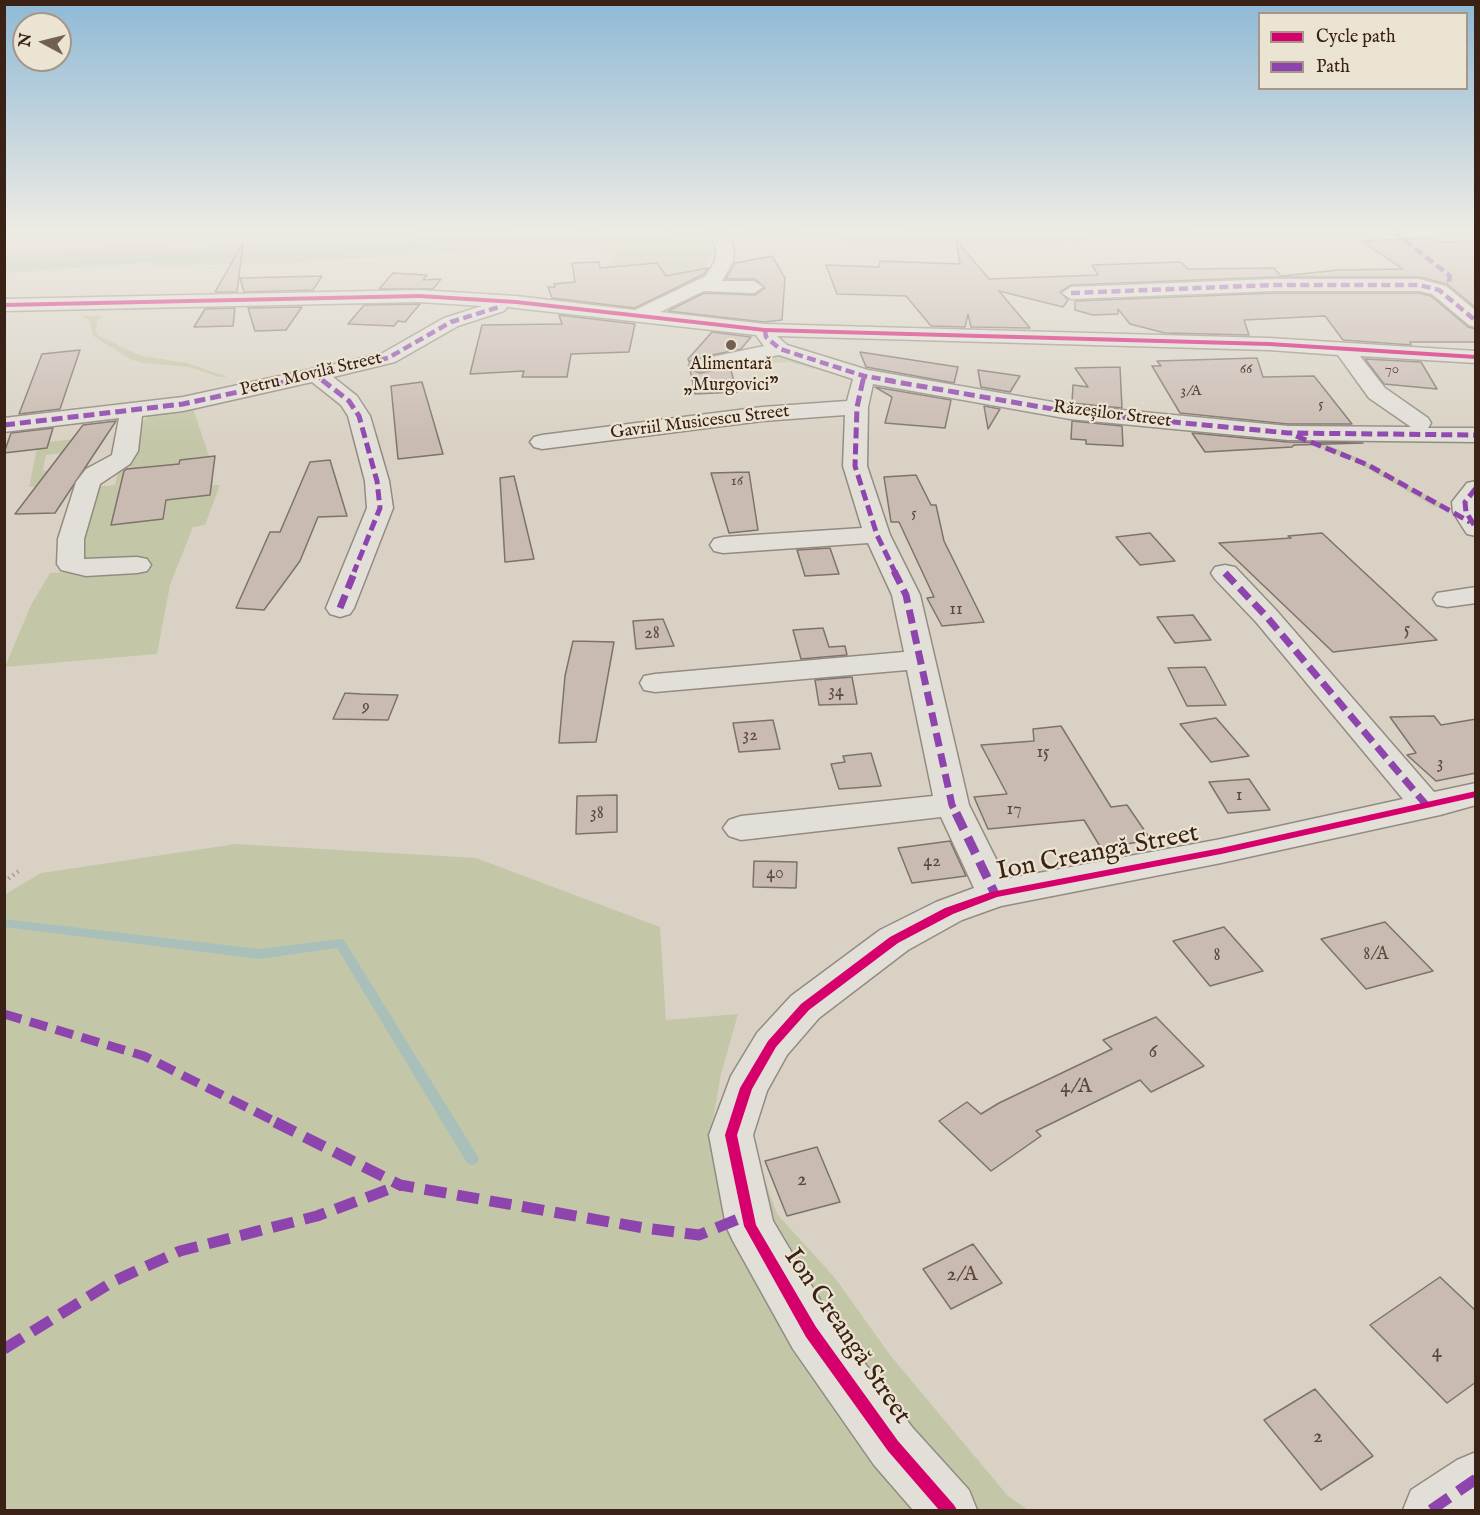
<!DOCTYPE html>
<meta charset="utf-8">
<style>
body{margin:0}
#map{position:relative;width:1480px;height:1515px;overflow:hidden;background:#d9d2c4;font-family:"IM FELL English",serif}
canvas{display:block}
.frame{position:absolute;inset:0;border:6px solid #3b2216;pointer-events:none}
.legend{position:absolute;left:1258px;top:12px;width:210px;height:78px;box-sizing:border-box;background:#ece4d3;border:2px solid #a59687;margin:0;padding:8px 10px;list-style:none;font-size:18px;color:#3b2216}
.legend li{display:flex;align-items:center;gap:12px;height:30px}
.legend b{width:30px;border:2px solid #a59687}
.north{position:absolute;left:12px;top:12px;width:60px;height:60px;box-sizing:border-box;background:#ece4d3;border:2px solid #a59687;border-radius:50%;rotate:277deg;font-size:16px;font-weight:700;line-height:24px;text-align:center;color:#3b2216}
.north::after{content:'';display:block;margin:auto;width:21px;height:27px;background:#726053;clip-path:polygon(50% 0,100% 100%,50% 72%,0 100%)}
</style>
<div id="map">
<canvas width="1480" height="1515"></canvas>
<div class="frame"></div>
<ul class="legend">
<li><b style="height:8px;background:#d6006c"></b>Cycle path</li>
<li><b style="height:8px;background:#8e44ad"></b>Path</li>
</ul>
<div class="north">N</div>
</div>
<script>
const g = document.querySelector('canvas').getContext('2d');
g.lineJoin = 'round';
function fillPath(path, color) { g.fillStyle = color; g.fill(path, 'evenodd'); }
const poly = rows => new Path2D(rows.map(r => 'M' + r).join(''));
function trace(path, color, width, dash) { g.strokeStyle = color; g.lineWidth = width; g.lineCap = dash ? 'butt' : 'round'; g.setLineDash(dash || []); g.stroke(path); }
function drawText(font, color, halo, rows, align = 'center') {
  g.font = font + ' "IM FELL English",serif'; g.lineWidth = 4.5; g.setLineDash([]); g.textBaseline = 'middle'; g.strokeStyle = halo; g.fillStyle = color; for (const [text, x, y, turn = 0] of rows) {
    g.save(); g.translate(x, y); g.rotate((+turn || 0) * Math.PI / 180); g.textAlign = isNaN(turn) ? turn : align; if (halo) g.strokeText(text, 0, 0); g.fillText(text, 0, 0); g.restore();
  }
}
const green = poly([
 [419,230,710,232,713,251,702,276,692,286,646,305,605,268,619,252,555,245,273,264,149,266,150,263,5,273,5,253,139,245,182,248,415,240],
 [1205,230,1085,234,1090,241,889,248,792,233,735,236,734,231],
 [80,315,103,316,97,321,96,331,99,336,141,356,187,363,228,377,219,377,189,367,141,363,130,359,93,336,89,320],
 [781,353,811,363,814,369,789,362,726,366],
 [193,408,212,465,213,485,220,485,205,525,193,527,170,585,157,654,5,667,31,605,50,573,142,568,85,563,79,545,94,487,115,485,119,468,130,467,140,425,149,415],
 [118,416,118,419,51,427,48,442,75,439,73,452,46,455,43,471,89,465,87,472,83,483,29,487,42,423],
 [1311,438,1354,456,1446,506,1435,507,1351,459,1305,442],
 [236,844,476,858,660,927,666,1020,738,1014,721,1074,709,1142,756,1124,753,1146,777,1214,835,1278,890,1355,1008,1496,1028,1510,5,1510,4,895,41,873]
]);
const stream = poly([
 [763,230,804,230,617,241,483,241,358,253,85,264,4,270,4,266,85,260,358,249,483,237,617,237,763,230],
 [4,919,259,949,340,939,344,940,477,1155,479,1159,477,1163,472,1165,467,1163,337,948,259,959,4,927,4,919]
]);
const building = poly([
 [1428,238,1442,242,1476,241,1476,308,1447,284,1420,277,1274,277,1071,285,1060,292,1068,300,1063,307,999,291,1030,328,971,327,968,314,965,327,931,326,906,296,837,294,826,265,879,267,880,261,960,264,956,240,989,279,1098,275,1092,265,1181,262,1188,269,1274,268,1281,276,1339,270,1403,269,1361,241,1428,238],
 [243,243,237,292,215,292,243,243],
 [772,256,785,278,782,320,764,322,668,311,704,293,755,295,765,288,755,279,726,279,735,263,772,256],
 [599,262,600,268,657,263,666,276,708,268,704,274,635,308,552,298,548,287,555,287,554,284,575,282,572,263,599,262],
 [393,273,427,275,423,280,441,279,433,289,379,289,393,273],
 [322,276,313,290,244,292,240,278,322,276],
 [1274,293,1419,293,1431,296,1468,327,1476,329,1476,342,1410,342,1411,345,1343,340,1325,316,1244,320,1249,335,1165,333,1130,324,1118,309,1118,314,1093,315,1075,310,1075,301,1274,293],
 [420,304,405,322,398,321,394,326,348,324,364,305,420,304],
 [302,307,286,330,255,331,248,308,302,307],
 [235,308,233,326,194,327,205,309,235,308],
 [559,315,635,324,629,352,571,354,567,377,522,377,524,371,470,374,482,325,562,324,559,315],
 [712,332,751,337,741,349,693,359,689,362,688,359,712,332],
 [80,350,60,409,19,414,42,354,80,350],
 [860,352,958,367,954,383,866,367,860,352],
 [1257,358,1263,377,1314,376,1352,424,1288,424,1180,413,1152,366,1161,366,1157,361,1257,358],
 [1365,359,1421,362,1437,389,1384,384,1365,359],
 [730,367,737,392,695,394,690,369,700,373,730,367],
 [1120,367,1122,408,1072,403,1073,385,1088,387,1075,368,1120,367],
 [978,370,1020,376,1010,392,981,387,978,370],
 [422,382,443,454,398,459,391,386,422,382],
 [875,387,951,400,945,428,885,423,892,397,875,387],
 [984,406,1000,409,988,429,984,406],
 [116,421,55,513,15,514,83,425,116,421],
 [1072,421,1122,426,1123,446,1086,444,1086,440,1071,439,1072,421],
 [53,428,47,448,4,453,11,433,53,428],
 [1192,433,1288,442,1363,443,1294,445,1292,447,1205,452,1192,433],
 [215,456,210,495,166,500,163,519,111,525,124,471,127,469,179,464,180,460,215,456],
 [330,460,347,516,318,517,300,561,264,610,236,608,270,532,280,532,310,462,330,460],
 [749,472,758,530,729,533,711,473,749,472],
 [916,475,931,505,936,505,944,541,984,622,942,626,927,598,934,597,899,522,891,522,884,477,916,475],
 [514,476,534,559,505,562,500,478,514,476],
 [1150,533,1175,561,1140,565,1116,537,1150,533],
 [1322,533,1352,561,1437,640,1333,652,1219,543,1291,538,1288,536,1322,533],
 [830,548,839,574,805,576,797,550,830,548],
 [1193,615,1211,640,1175,643,1157,617,1193,615],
 [663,619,674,646,636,649,633,621,663,619],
 [823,628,829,647,845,646,847,655,801,659,793,630,823,628],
 [573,641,614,642,596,742,559,743,565,676,573,641],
 [1205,667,1226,705,1187,706,1168,668,1205,667],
 [852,677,857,704,819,705,815,680,852,677],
 [345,693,361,694,398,695,388,720,333,719,345,693],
 [1434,716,1441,725,1476,719,1476,773,1436,781,1407,755,1416,753,1390,717,1434,716],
 [1216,718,1249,756,1211,762,1180,724,1216,718],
 [773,720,780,749,739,752,733,723,773,720],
 [1061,726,1111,807,1127,805,1151,840,1101,848,1084,820,988,829,974,797,1007,794,981,745,1034,741,1033,729,1061,726],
 [871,753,881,786,839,789,831,764,845,762,843,756,871,753],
 [1249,779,1270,810,1228,813,1209,782,1249,779],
 [617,795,617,832,576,834,577,796,617,795],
 [950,841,966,876,912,883,898,848,950,841],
 [754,861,797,862,796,888,753,887,754,861],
 [1385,922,1433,971,1366,989,1321,939,1385,922],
 [1224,927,1263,971,1210,986,1173,941,1224,927],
 [1156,1017,1204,1066,1151,1092,1140,1080,1036,1131,1041,1136,991,1171,939,1121,967,1102,981,1114,999,1103,1112,1049,1103,1040,1156,1017],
 [817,1147,840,1202,787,1216,765,1161,817,1147],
 [973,1244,1002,1283,951,1309,923,1269,973,1244],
 [1440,1277,1476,1311,1476,1382,1447,1403,1370,1325,1440,1277],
 [1315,1389,1373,1456,1321,1490,1264,1420,1315,1389]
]);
const path = poly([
 [4,882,20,870]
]);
const minor = poly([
 [710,230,727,230,734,249,733,261,722,281,754,281,763,287,754,293,704,291,660,312,765,324,1269,338,1476,351,1476,363,1360,356,1385,388,1428,418,1431,423,1428,428,1476,428,1476,442,1288,440,1070,419,873,384,868,407,867,466,890,535,920,595,969,805,1006,879,1221,839,1403,799,1256,622,1215,579,1211,573,1215,567,1225,565,1235,567,1276,610,1434,792,1476,783,1476,805,1440,815,1221,863,1001,906,962,920,908,950,819,1018,787,1055,767,1091,753,1135,773,1221,829,1315,912,1427,969,1490,977,1510,913,1510,874,1465,793,1349,733,1241,726,1226,709,1135,731,1076,757,1033,791,996,880,930,936,902,974,888,941,817,741,840,729,836,723,828,729,820,741,816,933,796,907,670,655,692,644,690,640,683,644,676,655,674,904,652,892,595,868,543,723,553,714,551,710,545,714,539,723,537,862,528,843,466,845,415,762,421,542,449,534,447,530,442,534,437,542,435,762,407,847,401,853,379,779,355,700,371,693,369,689,365,693,361,764,346,756,335,507,307,504,311,458,326,395,362,333,377,357,396,370,416,389,481,393,508,354,608,350,614,340,617,330,614,326,608,367,508,365,481,348,416,341,405,312,382,183,411,142,416,138,451,130,464,100,484,84,539,84,559,137,557,147,559,151,565,147,571,137,573,86,576,61,570,57,564,58,539,76,482,86,469,112,455,119,418,4,432,4,418,183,397,381,354,444,318,482,306,419,302,4,311,4,299,419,290,516,296,635,310,706,276,715,261,716,249,710,230],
 [777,336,1269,350,1338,355,1369,398,1411,427,1288,426,1070,405,868,370,787,345,777,336],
 [1274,279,1419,279,1446,286,1476,311,1476,327,1469,325,1432,294,1419,291,1274,291,1071,299,1062,293,1071,287,1274,279],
 [1476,481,1476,536,1467,534,1463,528,1453,512,1452,502,1467,483,1476,481],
 [1476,587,1476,603,1447,607,1437,605,1433,599,1437,593,1476,587],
 [1476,1452,1476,1510,1403,1510,1411,1490,1457,1460,1476,1452]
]);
const quietFar4 = poly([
 [1399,230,1398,235,1450,276,1449,281,1452,284],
 [1071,293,1274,285,1419,285,1439,290,1476,321],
 [765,330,766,337,780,349,864,376,894,381],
 [314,373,324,381],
 [287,381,388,358,451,322,502,306],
 [863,381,864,376]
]);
const quietFar3 = poly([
 [322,380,349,401,359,416,377,481,380,508,354,572],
 [863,380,857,407,855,466,877,535,895,572],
 [885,380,1070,412,1288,433,1476,435],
 [4,425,183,404,293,380],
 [1296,436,1368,465,1470,522],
 [1476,488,1465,502,1466,512,1476,528]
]);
const quietFar2 = poly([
 [894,571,906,595,952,805,957,815],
 [1225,573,1266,616,1428,807],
 [340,608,355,571]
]);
const quietFar1 = poly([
 [956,813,995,894],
 [4,1014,144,1056,278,1123]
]);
const quiet = poly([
 [275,1122,400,1185,644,1228,699,1235,748,1215],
 [4,1349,114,1281,180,1251,317,1216,400,1185],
 [1431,1510,1476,1479]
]);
const cycleway = poly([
 [419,294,516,300,765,328,1269,342,1476,355,1476,359,1269,346,765,332,516,304,419,298,4,307,4,303,419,294],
 [1476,791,1476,797,1221,854,997,897,953,914,898,943,809,1010,776,1047,752,1089,737,1135,756,1225,816,1327,898,1441,954,1505,957,1510,939,1510,888,1451,806,1337,744,1226,725,1135,740,1088,768,1041,801,1004,890,937,945,908,991,892,1221,848,1476,791]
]);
const markers = [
 [731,345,6,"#726053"]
];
const farNumbernames = [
 ["66",1246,370],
 ["70",1392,370],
 ["3/A",1191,392],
 ["5",1321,405],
 ["16",737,482],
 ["5",914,514]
];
const farPoinames = [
 ["Alimentară",731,365],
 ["„Murgovici”",731,386]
];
const farStreetnames = [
 ["Petru Movilă Street",311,375,-13],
 ["Răzeșilor Street",1112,415,7],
 ["Gavriil Musicescu Street",700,423,-7]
];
const numberNames = [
 ["11",956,610],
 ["5",1407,630],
 ["28",652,634],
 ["34",836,692],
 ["9",366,707],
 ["32",750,736],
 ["15",1043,753],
 ["3",1440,764],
 ["1",1239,796],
 ["17",1014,810],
 ["38",597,814],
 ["42",932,862],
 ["40",775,874],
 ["8/A",1376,955],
 ["8",1217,956]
];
const nearNumbernames = [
 ["6",1153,1053],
 ["4/A",1076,1088],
 ["2",802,1181],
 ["2/A",962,1276],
 ["4",1437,1353],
 ["2",1318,1438]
];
const nearStreetnames = [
 ["Ion Creangă Street",1098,854,-11],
 ["Ion Creangă Street",846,1337,56]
];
fillPath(green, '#c4c6a8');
fillPath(stream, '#a9c0ba');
fillPath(building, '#c9bbb1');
trace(building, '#7c736b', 1.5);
trace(minor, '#938b81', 3);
trace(path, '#a49f99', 4.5, [1.5, 4]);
fillPath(minor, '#e2dfd8');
trace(quietFar4, '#8e44ad', 4.5, [9, 4.5]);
trace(quietFar3, '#8e44ad', 5, [11, 5]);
trace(quietFar2, '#8e44ad', 7, [14, 7]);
trace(quietFar1, '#8e44ad', 9, [18, 9]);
trace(quiet, '#8e44ad', 11, [22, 11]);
fillPath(cycleway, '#d6006c');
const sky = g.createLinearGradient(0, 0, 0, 442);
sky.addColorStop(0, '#8fb9d6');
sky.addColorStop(0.52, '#eeebe4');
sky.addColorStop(1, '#eeebe400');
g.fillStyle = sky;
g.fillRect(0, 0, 1480, 442);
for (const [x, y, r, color] of markers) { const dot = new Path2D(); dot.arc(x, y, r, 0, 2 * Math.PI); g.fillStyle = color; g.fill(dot); trace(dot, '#ece4d3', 2); }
drawText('15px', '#5e483d', null, farNumbernames);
drawText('18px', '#3b2216', '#ece4d3', farPoinames);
drawText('18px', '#3b2216', '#ece4d3', farStreetnames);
drawText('18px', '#5e483d', null, numberNames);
drawText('21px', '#5e483d', null, nearNumbernames);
drawText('26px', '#3b2216', '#ece4d3', nearStreetnames);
</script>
